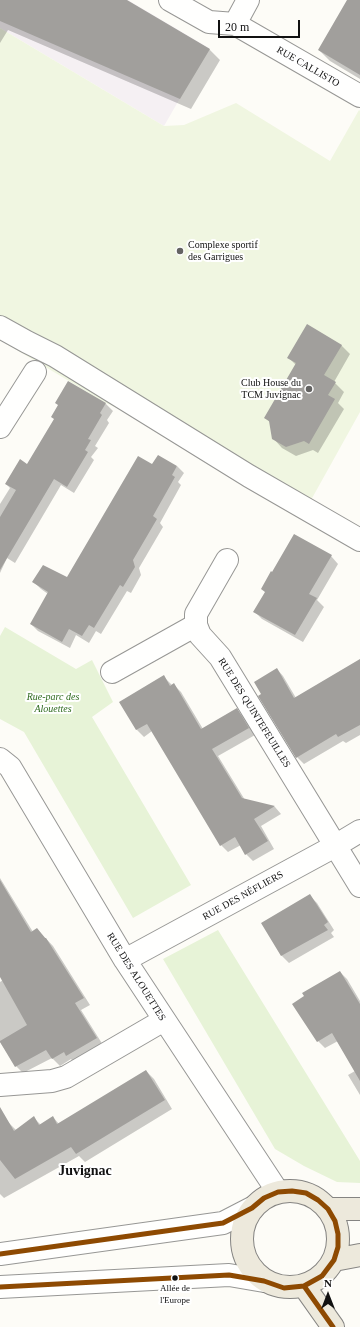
<!DOCTYPE html>
<meta charset="utf-8">
<style>
body{margin:0}
#map{position:relative;width:360px;height:1327px;overflow:hidden;background:#fdfcf7;font-family:Georgia,serif}
canvas{display:block}
.north{position:absolute;left:308px;top:1275px;width:40px;height:40px;-webkit-text-stroke:3px #fff;paint-order:stroke;rotate:0deg;font-size:11px;font-weight:700;line-height:16px;text-align:center;color:#111}
.north::after{content:'';display:block;margin:auto;width:14px;height:18px;background:#111;clip-path:polygon(50% 0,100% 100%,50% 72%,0 100%)}
.scale{position:absolute;left:218px;top:20px;width:82px;height:18px;box-sizing:border-box;border:2px solid #111;border-top:0;padding-left:5px;font-size:12px;line-height:14px;white-space:nowrap;color:#111;-webkit-text-stroke:3px #fff;paint-order:stroke}
</style>
<div id="map">
<canvas width="360" height="1327"></canvas>
<div class="north">N</div>
<div class="scale">20 m</div>
</div>
<script>
const g = document.querySelector('canvas').getContext('2d');
g.lineJoin = 'round';
function fillPath(path, color) { g.fillStyle = color; g.fill(path, 'evenodd'); }
const poly = rows => new Path2D(rows.map(r => 'M' + r).join(''));
function trace(path, color, width, dash) { g.strokeStyle = color; g.lineWidth = width; g.lineCap = dash ? 'butt' : 'round'; g.setLineDash(dash || []); g.stroke(path); }
function drawText(font, color, halo, rows, align = 'center') {
  g.font = font + ' Georgia,serif'; g.lineWidth = 4; g.setLineDash([]); g.textBaseline = 'middle'; g.strokeStyle = halo; g.fillStyle = color; for (const [text, x, y, turn = 0] of rows) {
    g.save(); g.translate(x, y); g.rotate((+turn || 0) * Math.PI / 180); g.textAlign = isNaN(turn) ? turn : align; if (halo) g.strokeText(text, 0, 0); g.fillText(text, 0, 0); g.restore();
  }
}
const industrial = poly([
 [0,0,128,0,209,48,164,126,0,28]
]);
const green = poly([
 [5,627,76,669,92,660,113,702,92,717,191,885,133,918,24,732,0,719,0,636],
 [218,930,360,1161,360,1183,337,1182,304,1166,275,1149,163,959]
]);
const pitch = poly([
 [0,28,164,126,184,125,236,103,330,161,359,110,360,111,360,412,311,500,106,403,0,340]
]);
const shadow = poly([
 [0,0,125,0,209,49,220,60,191,109,8,30,0,43],
 [348,0,360,0,360,79,330,61,319,50],
 [341,345,350,354,334,382,344,392,338,403,344,409,318,453,313,450,296,456,282,448,273,438,271,423,265,418,296,365,289,358],
 [69,383,106,404,113,411,107,420,109,423,95,446,98,448,91,457,94,460,74,493,61,485,15,563,7,558,0,573,0,504,10,488,6,484,28,465,55,419,59,405],
 [177,466,184,473,178,482,181,485,160,523,163,527,139,568,141,575,131,593,127,591,101,634,96,631,89,643,76,635,70,648,38,631,31,624,48,594,41,589,34,582,67,579],
 [331,556,338,564,317,600,324,607,303,642,262,619,255,612],
 [360,661,360,735,346,743,343,741,304,764,297,757,263,694,277,669,283,676,296,698],
 [163,676,172,685,173,684,181,692,203,729,237,710,244,717,255,735,218,756,245,800,275,807,281,814,261,826,274,849,253,861,246,854,241,845,228,852,221,845,152,731,144,737,136,729],
 [0,878,33,932,37,929,53,946,90,1005,81,1010,103,1045,74,1063,71,1059,60,1066,52,1058,23,1073,16,1066,0,1042,0,982,3,980,0,975],
 [310,896,317,903,334,930,331,933,334,937,289,963,282,956,263,924],
 [340,972,347,979,360,1001,360,1095,348,1075,355,1071,338,1041,325,1048,318,1041],
 [146,1071,154,1079,172,1109,85,1162,79,1156,4,1198,0,1194,0,1127,8,1122,16,1130,34,1118,41,1125,53,1117,59,1124]
]);
const building = poly([
 [0,0,127,0,210,49,180,99,0,21],
 [347,0,360,0,360,75,318,50],
 [307,324,342,345,324,375,336,382,328,395,335,399,309,444,304,441,286,447,272,439,269,421,264,418,296,363,287,358],
 [68,381,106,403,100,413,102,415,88,439,91,440,85,450,88,452,67,487,54,479,0,570,0,517,16,490,5,484,20,459,27,464,54,419,51,417,58,405,55,403],
 [158,455,177,466,172,475,175,477,153,516,157,519,133,560,135,567,123,587,120,585,94,628,89,625,82,636,69,629,62,642,30,624,48,592,32,582,43,565,67,577,138,456,152,464],
 [294,534,332,555,309,594,317,598,295,635,253,612,265,592,261,589,271,571,272,572],
 [360,659,360,725,338,737,336,734,296,758,258,696,261,694,254,682,277,668,294,698],
 [164,675,170,686,174,683,201,729,237,708,249,728,212,749,242,798,275,806,254,819,268,841,245,855,235,837,220,846,147,724,136,730,119,702],
 [0,880,31,932,37,928,45,938,46,938,84,998,75,1003,97,1038,66,1056,64,1052,52,1059,46,1050,15,1067,0,1042,0,1041,27,1025,0,977],
 [310,894,328,922,324,925,328,930,281,956,261,923],
 [340,971,360,1004,360,1081,332,1033,317,1042,292,1004,304,996,302,993],
 [146,1070,165,1100,76,1154,71,1147,15,1179,0,1160,0,1107,14,1131,34,1116,39,1125,53,1116,57,1124]
]);
const minor = poly([
 [170,0,209,22,235,24,360,96],
 [235,24,248,0],
 [0,327,27,342,55,356,249,476,360,540],
 [0,427,35,372],
 [227,560,196,614,196,625,200,635,220,657,360,886],
 [112,672,196,625],
 [0,759,10,767,125,960,278,1192],
 [125,960,335,846,360,831],
 [0,1085,52,1081,66,1077,164,1020],
 [0,1254,223,1223,252,1208],
 [0,1287,229,1275,264,1281]
]);
const major = poly([
 '242 1239a48 48 0 1 1 96 0a48 48 0 1 1-96 0Z',
 [328,1209,360,1209],
 [334,1260,360,1255],
 [304,1286,333,1327]
]);
const bus1 = poly([
 [0,1254,223,1223,252,1208,264,1198,278,1192,292,1191,306,1193,318,1200,328,1209,335,1221,338,1234,338,1247,334,1260,322,1276,304,1286,284,1288,264,1281,229,1275,0,1287],
 [304,1286,333,1327]
]);
const markers = [
 [180,251,4,"#646362"],
 [309,389,4,"#646362"],
 [175,1278,3.5,"#111"]
];
const busNames = [
 ["Allée de",175,1289],
 ["l'Europe",175,1301]
];
const streetNames = [
 ["RUE CALLISTO",308,67,30],
 ["RUE DES QUINTEFEUILLES",254,713,58],
 ["RUE DES NÉFLIERS",243,896,-29],
 ["RUE DES ALOUETTES",136,977,58]
];
const poiNames = [
 ["Complexe sportif",188,245],
 ["des Garrigues",188,257],
 ["Club House du",301,383,"right"],
 ["TCM Juvignac",301,395,"right"]
];
const parkNames = [
 ["Rue-parc des",53,697],
 ["Alouettes",53,709]
];
const districtNames = [
 ["Juvignac",85,1171]
];
fillPath(industrial, '#f5f0f3');
fillPath(green, '#e7f3d7');
fillPath(pitch, '#f0f6e1');
fillPath(shadow, '#0003');
fillPath(building, '#a19f9c');
trace(minor, '#979795', 24);
trace(major, '#858482', 24);
trace(minor, '#fffffe', 22);
trace(major, '#ede9dc', 22);
trace(bus1, '#8e4a02', 5);
for (const [x, y, r, color] of markers) { const dot = new Path2D(); dot.arc(x, y, r, 0, 2 * Math.PI); g.fillStyle = color; g.fill(dot); trace(dot, '#fff', 1.5); }
drawText('9px', '#111', '#fff', busNames);
drawText('10px', '#111', '#fff', streetNames);
drawText('10px', '#111', '#fff', poiNames, 'left');
drawText('italic 10px', '#2f6b1f', '#fff', parkNames);
drawText('bold 14px', '#111', '#fff', districtNames);
</script>
